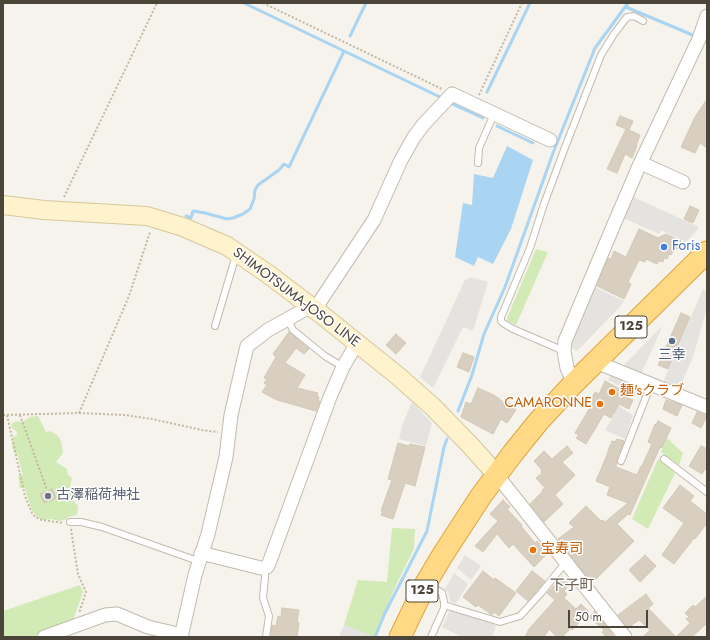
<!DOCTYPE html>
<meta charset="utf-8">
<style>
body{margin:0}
#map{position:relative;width:710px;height:640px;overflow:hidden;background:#f6f3ec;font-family:Jost,sans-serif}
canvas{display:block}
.frame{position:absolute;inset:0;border:4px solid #4b4439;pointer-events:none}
.scale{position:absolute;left:568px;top:610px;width:80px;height:18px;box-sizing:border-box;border:2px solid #4b4439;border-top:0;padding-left:5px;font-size:12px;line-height:14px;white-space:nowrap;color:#4b4439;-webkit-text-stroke:3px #fff;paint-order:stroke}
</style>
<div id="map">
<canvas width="710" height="640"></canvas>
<div class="frame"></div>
<div class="scale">50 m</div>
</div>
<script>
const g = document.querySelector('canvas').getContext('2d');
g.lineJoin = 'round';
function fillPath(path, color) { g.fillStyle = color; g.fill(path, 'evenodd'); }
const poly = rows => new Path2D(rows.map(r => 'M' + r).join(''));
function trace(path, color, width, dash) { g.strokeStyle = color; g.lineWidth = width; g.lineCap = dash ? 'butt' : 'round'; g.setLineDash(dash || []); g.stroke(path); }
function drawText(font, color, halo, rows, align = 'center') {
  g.font = font + ' Jost,"Noto Sans JP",sans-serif'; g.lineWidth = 3; g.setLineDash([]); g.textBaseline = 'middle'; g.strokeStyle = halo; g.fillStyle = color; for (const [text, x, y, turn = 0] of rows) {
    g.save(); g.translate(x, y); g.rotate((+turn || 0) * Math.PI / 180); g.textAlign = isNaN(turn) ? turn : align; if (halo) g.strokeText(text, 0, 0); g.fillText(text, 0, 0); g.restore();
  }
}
const green = poly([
 [536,249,548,252,516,325,508,321,507,318],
 [38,416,46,432,49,431,54,433,58,436,60,439,62,445,63,453,56,462,67,469,68,475,72,478,70,487,74,501,78,506,77,515,68,517,65,520,58,521,52,519,43,520,37,517,31,508,25,488,20,488,18,476,23,475,17,453,14,453,12,444,13,437,17,435,17,432,12,428,11,425,14,422,24,421,30,417],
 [667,438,683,453,679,465,661,452],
 [658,459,675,473,648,529,632,519],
 [392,528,415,529,414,549,397,583,374,637,344,625,358,580,387,582],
 [80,585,83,592,73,620,32,637,3,637,3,611]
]);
const parking = poly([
 [631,196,695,225,699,228,686,242,661,230,659,234,621,217],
 [471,277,488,282,473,331,463,327,433,388,420,377,465,280],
 [592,286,624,301,620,307,577,351,568,345],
 [703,289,707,293,707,308,693,357,678,391,662,385],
 [663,325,641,374,625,368,624,365],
 [612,372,647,385,639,397,608,380],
 [412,402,432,423,426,446,399,439,403,423],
 [614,403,633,415,625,439,605,430,615,413,611,409],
 [465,555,481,566,471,580,457,568],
 [454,573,468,584,456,604,450,601,449,594,445,589],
 [450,610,494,624,496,626,492,637,462,637,442,627],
 [344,625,370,635,370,637,339,637]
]);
const water = poly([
 [507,146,533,160,511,229,493,264,478,257,474,266,455,257,463,203,472,205,474,174,493,178]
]);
const stream = poly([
 [244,3,440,97],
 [626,7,695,36],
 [350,36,366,3],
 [487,92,530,3],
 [450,103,483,118],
 [497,126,533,143],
 [186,216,191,218,193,211,205,213,227,219,233,218,243,214,250,209,254,199,255,190,258,185,279,170,284,164,289,167,344,51],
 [458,411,472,375,484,334,505,287,553,153,595,48,628,3],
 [375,637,385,613,427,531,444,447,447,439]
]);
const building = poly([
 [707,99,707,148,700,143,695,153,681,147,695,117,707,99],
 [620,116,633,121,629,130,627,129,640,135,636,146,637,146,632,158,625,154,617,173,607,169,626,129,616,125,620,116],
 [690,206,699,210,693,223,684,219,690,206],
 [639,229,658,238,666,234,681,241,678,248,675,249,674,252,673,251,671,255,669,254,667,259,664,258,663,262,659,261,657,264,646,259,645,262,639,260,628,282,631,284,624,299,597,286,608,258,611,259,614,251,626,257,639,229],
 [681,313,690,317,668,369,658,365,681,313],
 [289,332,309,349,304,354,296,348,285,363,305,375,297,388,318,393,317,396,319,397,318,401,320,401,316,411,277,400,262,392,267,385,264,383,267,379,264,378,276,357,273,354,289,332],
 [396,334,406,343,396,354,386,345,396,334],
 [463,353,474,357,469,372,457,367,463,353],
 [605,381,629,394,628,398,633,400,629,409,619,404,611,418,604,414,586,444,576,438,579,435,575,433,591,406,588,405,595,392,599,394,605,381],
 [478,388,494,395,506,404,507,402,516,407,515,409,516,410,507,423,501,419,493,434,461,417,466,402,471,404,478,388],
 [666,400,682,405,677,416,663,409,666,400],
 [697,412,707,416,701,428,692,423,697,412],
 [658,421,671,428,662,448,660,447,630,515,628,514,617,524,634,541,593,582,586,575,558,539,574,527,569,523,586,506,601,521,602,520,605,522,628,503,607,495,610,487,596,481,607,455,610,445,611,445,612,441,615,442,617,439,624,441,617,459,616,467,637,475,641,466,642,466,652,444,648,442,655,424,656,425,658,421],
 [398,443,409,446,410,444,425,447,415,486,405,483,393,519,381,515,383,511,381,511,392,480,388,479,398,443],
 [567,446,573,453,562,462,575,475,555,495,563,504,544,522,530,504,543,491,542,490,545,488,536,478,542,473,541,472,542,470,534,461,544,451,552,459,567,446],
 [701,446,707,449,707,466,702,474,689,466,701,446],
 [680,485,694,496,690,501,707,514,707,523,695,539,694,538,674,564,662,555,684,523,663,508,680,485],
 [52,489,56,498,44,503,40,494,52,489],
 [503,500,510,507,507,509,522,525,521,526,535,543,537,541,548,553,534,567,513,544,509,548,497,534,483,552,475,546,498,521,490,514,503,500],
 [645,555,656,566,640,582,629,570,645,555],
 [483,571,494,580,495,578,516,593,499,616,494,612,492,615,478,605,476,607,463,597,483,571],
 [532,571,545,581,528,601,516,591,532,571],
 [562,577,570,584,564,591,567,594,564,598,576,609,581,604,589,612,572,630,571,628,562,637,557,637,549,629,544,637,525,637,529,629,555,600,547,593,562,577],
 [646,594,653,604,648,608,676,637,690,623,686,619,689,617,685,613,693,605,695,607,707,596,707,623,692,637,643,637,650,630,639,620,628,628,618,615,646,594],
 [282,608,299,610,297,622,299,623,297,637,271,637,272,625,276,626,278,616,281,617,282,608],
 [595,611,613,635,610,637,606,637,602,632,604,630,589,617,595,611]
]);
const path = poly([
 [263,3,442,89],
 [479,95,522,3],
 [64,197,157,3],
 [79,413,129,296,150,232],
 [3,415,79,413,125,415,152,419,202,430,218,432],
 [7,415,25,496,32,513,35,517,42,520,63,523],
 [20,415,47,490],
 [71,529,78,574,86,592,79,613]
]);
const service = poly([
 [478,163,479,148,494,114],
 [293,317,290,324,293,330,325,356,343,367],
 [215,326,236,255],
 [564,351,513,329,503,323,501,321,501,317,530,248,544,204,564,150,601,55,614,34,627,17,634,16,643,21],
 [664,459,707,492],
 [621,461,651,384],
 [70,522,81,522,102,527,198,561],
 [265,568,265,577,263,598,269,616,266,637],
 [429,585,442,593,444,602,444,608,431,637],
 [444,605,500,622,520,616,541,593,566,562]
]);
const minor = poly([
 [641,163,683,182],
 [315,309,374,220,401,160,414,137,423,125,452,94,550,140],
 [596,362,707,407],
 [574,383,567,368,564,351,565,341,612,229,639,166,699,39,707,16],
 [496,474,625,637],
 [201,553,261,568,265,568,268,566,330,397,343,367,357,343],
 [44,637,105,615,117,614,148,627,182,635],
 [181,637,195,575,208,534,226,457,231,415,247,346,268,330,311,306]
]);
const secondary = poly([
 [3,205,44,210,147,216,183,227,227,246,268,274,322,315,398,376,433,407,470,445,496,474]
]);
const trunk = poly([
 [400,637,426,583,442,556,481,496,513,453,538,422,574,383,707,252]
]);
const markers = [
 [664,247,4,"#3f7fe0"],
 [672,341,4,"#5c6f8a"],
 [612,392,4,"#e8710a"],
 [600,404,4,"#e8710a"],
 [48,496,4,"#6b7280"],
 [533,550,4,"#e8710a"]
];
const shields = [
 [631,327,32],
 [422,591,32]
];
const shieldNames = [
 ["125",631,327],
 ["125",422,591]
];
const shopNames = [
 ["Foris",672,247]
];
const streetNames = [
 ["SHIMOTSUMA-JOSO LINE",296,298,37]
];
const serviceNames = [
 ["三幸",672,356]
];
const foodNames = [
 ["麺'sクラブ",620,392],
 ["CAMARONNE",592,404,"right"],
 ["宝寿司",541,550]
];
const worshipNames = [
 ["古澤稲荷神社",56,496]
];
const neighbourhoodNames = [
 ["下子町",572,586]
];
fillPath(green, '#d2eab5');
fillPath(parking, '#e5e3e0');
fillPath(water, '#a9d4f2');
trace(stream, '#a9d4f2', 3);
fillPath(building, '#d8cfc1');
trace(building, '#d3c7b4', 1);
trace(service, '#c2bbae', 8);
trace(minor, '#c2bbae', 15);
trace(secondary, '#d6c79b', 20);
trace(trunk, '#e0a43c', 23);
trace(path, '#c4b79f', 2, [2, 2]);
trace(service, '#fff', 6);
trace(minor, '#fff', 13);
trace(secondary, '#fff3cd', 18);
trace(trunk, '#ffd985', 21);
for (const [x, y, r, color] of markers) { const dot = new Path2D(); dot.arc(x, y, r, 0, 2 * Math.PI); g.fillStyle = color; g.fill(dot); trace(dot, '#fff', 1.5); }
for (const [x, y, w] of shields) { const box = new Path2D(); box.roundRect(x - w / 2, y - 11, w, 22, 3); g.fillStyle = '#fff'; g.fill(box); trace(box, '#4b4439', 1); }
drawText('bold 13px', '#4b4439', null, shieldNames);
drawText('14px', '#366cbe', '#fff', shopNames, 'left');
drawText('14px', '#4b4439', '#fff', streetNames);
drawText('14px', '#4e5e75', '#fff', serviceNames);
drawText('14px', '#c56008', '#fff', foodNames, 'left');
drawText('14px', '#5b616d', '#fff', worshipNames, 'left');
drawText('15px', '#6e6250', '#fff', neighbourhoodNames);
</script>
